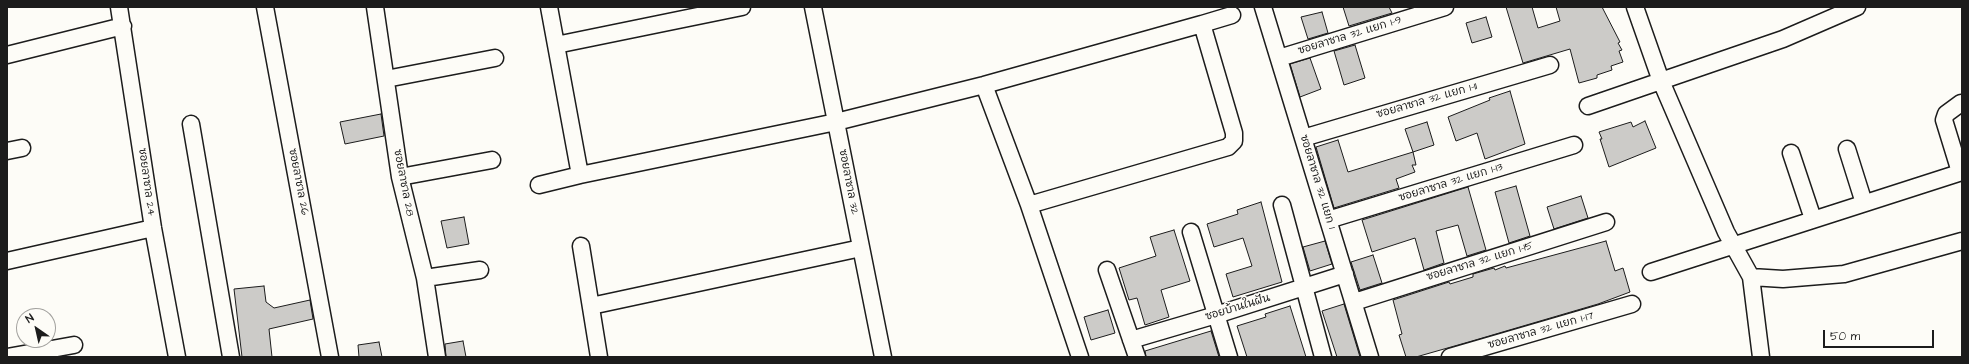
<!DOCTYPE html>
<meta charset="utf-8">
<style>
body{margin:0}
#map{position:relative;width:1969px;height:364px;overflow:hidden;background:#fdfcf7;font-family:"Architects Daughter",sans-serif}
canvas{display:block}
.frame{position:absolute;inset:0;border:8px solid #1c1c1c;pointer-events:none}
.north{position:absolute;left:16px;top:308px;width:40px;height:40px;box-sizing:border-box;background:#fdfcf7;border:1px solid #a3a29f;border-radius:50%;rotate:326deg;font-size:11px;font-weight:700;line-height:16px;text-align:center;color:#1c1c1c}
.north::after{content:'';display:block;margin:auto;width:14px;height:18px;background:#1c1c1c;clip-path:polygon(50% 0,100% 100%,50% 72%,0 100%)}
.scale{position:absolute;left:1823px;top:330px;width:111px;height:18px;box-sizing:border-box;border:2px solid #1c1c1c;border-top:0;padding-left:5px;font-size:12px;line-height:14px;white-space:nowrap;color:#1c1c1c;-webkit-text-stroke:3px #fdfcf7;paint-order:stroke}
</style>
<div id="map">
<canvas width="1969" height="364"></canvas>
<div class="frame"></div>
<div class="north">N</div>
<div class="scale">50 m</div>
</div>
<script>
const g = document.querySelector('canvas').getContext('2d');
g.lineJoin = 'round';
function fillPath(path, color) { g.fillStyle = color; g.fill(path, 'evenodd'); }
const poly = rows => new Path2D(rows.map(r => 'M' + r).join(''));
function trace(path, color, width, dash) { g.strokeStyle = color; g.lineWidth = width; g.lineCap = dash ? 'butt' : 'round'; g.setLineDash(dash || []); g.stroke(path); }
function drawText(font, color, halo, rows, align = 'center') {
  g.font = font + ' "Architects Daughter","Playpen Sans Thai",sans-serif'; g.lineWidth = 3; g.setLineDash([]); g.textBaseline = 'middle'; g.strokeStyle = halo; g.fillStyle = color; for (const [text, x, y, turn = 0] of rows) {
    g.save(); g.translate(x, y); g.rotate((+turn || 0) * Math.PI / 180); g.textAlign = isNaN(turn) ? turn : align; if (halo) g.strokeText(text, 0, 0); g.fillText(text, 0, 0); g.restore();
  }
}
const building = poly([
 [1343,7,1389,7,1392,13,1349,26,1343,7],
 [1506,7,1532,7,1538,28,1560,21,1556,7,1602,7,1620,42,1618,43,1622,50,1619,51,1623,62,1611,66,1612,70,1597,75,1597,78,1579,83,1570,49,1523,63,1506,7],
 [1322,12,1328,33,1308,39,1301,17,1322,12],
 [1486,17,1492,37,1472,43,1466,23,1486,17],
 [1355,45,1365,78,1344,85,1334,51,1355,45],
 [1310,58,1321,89,1300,97,1290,64,1310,58],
 [1510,91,1525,144,1485,159,1477,133,1456,141,1448,117,1490,100,1489,98,1510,91],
 [381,114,384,136,345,144,340,122,381,114],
 [1645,121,1656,148,1609,167,1600,139,1602,139,1599,132,1631,122,1633,127,1645,121],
 [1427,122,1434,145,1413,152,1405,129,1427,122],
 [1338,140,1348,172,1413,152,1416,165,1412,165,1415,172,1396,179,1399,188,1334,208,1316,147,1338,140],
 [1516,186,1530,236,1509,243,1495,192,1516,186],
 [1468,187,1486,250,1467,256,1458,225,1436,231,1444,263,1424,270,1415,238,1372,252,1362,220,1468,187],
 [1581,196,1588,218,1554,229,1547,207,1581,196],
 [1261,202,1282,282,1233,297,1226,274,1252,266,1243,238,1214,247,1207,224,1238,214,1237,210,1261,202],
 [464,217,469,244,447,248,441,221,464,217],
 [1174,230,1190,281,1161,290,1169,317,1145,325,1137,298,1129,300,1119,268,1156,256,1150,237,1174,230],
 [1325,241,1332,264,1310,271,1303,247,1325,241],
 [1606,241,1615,271,1623,268,1630,292,1598,304,1472,341,1416,357,1406,357,1399,335,1402,334,1393,300,1449,282,1450,284,1473,277,1473,274,1494,268,1495,270,1505,266,1506,268,1606,241],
 [1373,255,1382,283,1360,290,1351,262,1373,255],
 [264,286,266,302,274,308,310,300,313,319,269,329,272,357,242,357,234,289,264,286],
 [1344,304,1360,357,1337,357,1322,311,1344,304],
 [1290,306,1306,357,1247,357,1237,326,1266,317,1265,314,1290,306],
 [1108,310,1115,333,1091,340,1084,317,1108,310],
 [1211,331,1219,357,1146,357,1145,351,1211,331],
 [463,341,466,357,446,357,445,344,463,341],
 [379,342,382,357,359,357,358,345,379,342]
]);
const street = poly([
 [119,7,153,228,177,357],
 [265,7,330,357],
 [375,7,400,177,425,278,437,357],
 [549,7,580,175],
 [813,7,883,357],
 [1263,7,1370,357],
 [1635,7,1661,81,1726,232,1751,277,1761,357],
 [556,45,742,7],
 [7,55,123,26],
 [1279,58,1445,7],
 [386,79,495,58],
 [984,85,1029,205,1080,357],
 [1588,106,1783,39,1857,7],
 [191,124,231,357],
 [1303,138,1550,65],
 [1847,149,1864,203],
 [7,151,22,148],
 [1791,153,1813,219],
 [1960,172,1944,120,1946,114,1961,103],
 [400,177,492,160],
 [539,185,580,175,836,122,984,85,1202,24],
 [1029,205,1228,147,1234,141,1234,133,1202,24,1232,15],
 [1282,205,1323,357],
 [1328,220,1574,145],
 [1191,232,1229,357],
 [581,246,599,357],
 [7,261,153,228],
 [1107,270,1137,357],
 [1651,272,1962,172],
 [1751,277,1783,279,1844,274,1962,241],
 [425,278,480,270],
 [1354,302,1606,222],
 [591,306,861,248],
 [1131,340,1216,315,1345,274],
 [7,357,74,345],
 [1450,357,1632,304]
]);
const streetNames = [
 ["ซอยลาซาล 32 แยก 1-9",1350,36,-17],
 ["ซอยลาซาล 32 แยก 1-11",1427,101,-16],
 ["ซอยลาซาล 24",146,182,82],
 ["ซอยลาซาล 26",298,182,79],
 ["ซอยลาซาล 32",848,182,79],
 ["ซอยลาซาล 32 แยก 1",1317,182,73],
 ["ซอยลาซาล 28",403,183,79],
 ["ซอยลาซาล 32 แยก 1-13",1451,183,-17],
 ["ซอยลาซาล 32 แยก 1-15",1480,262,-17],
 ["ซอยบ้านในฝัน",1238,308,-17],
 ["ซอยลาซาล 32 แยก 1-17",1541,331,-16]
];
fillPath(building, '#cccbc8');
trace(building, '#1c1c1c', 1);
trace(street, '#1c1c1c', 19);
trace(street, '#fdfcf7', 16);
drawText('11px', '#1c1c1c', '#fdfcf7', streetNames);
</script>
